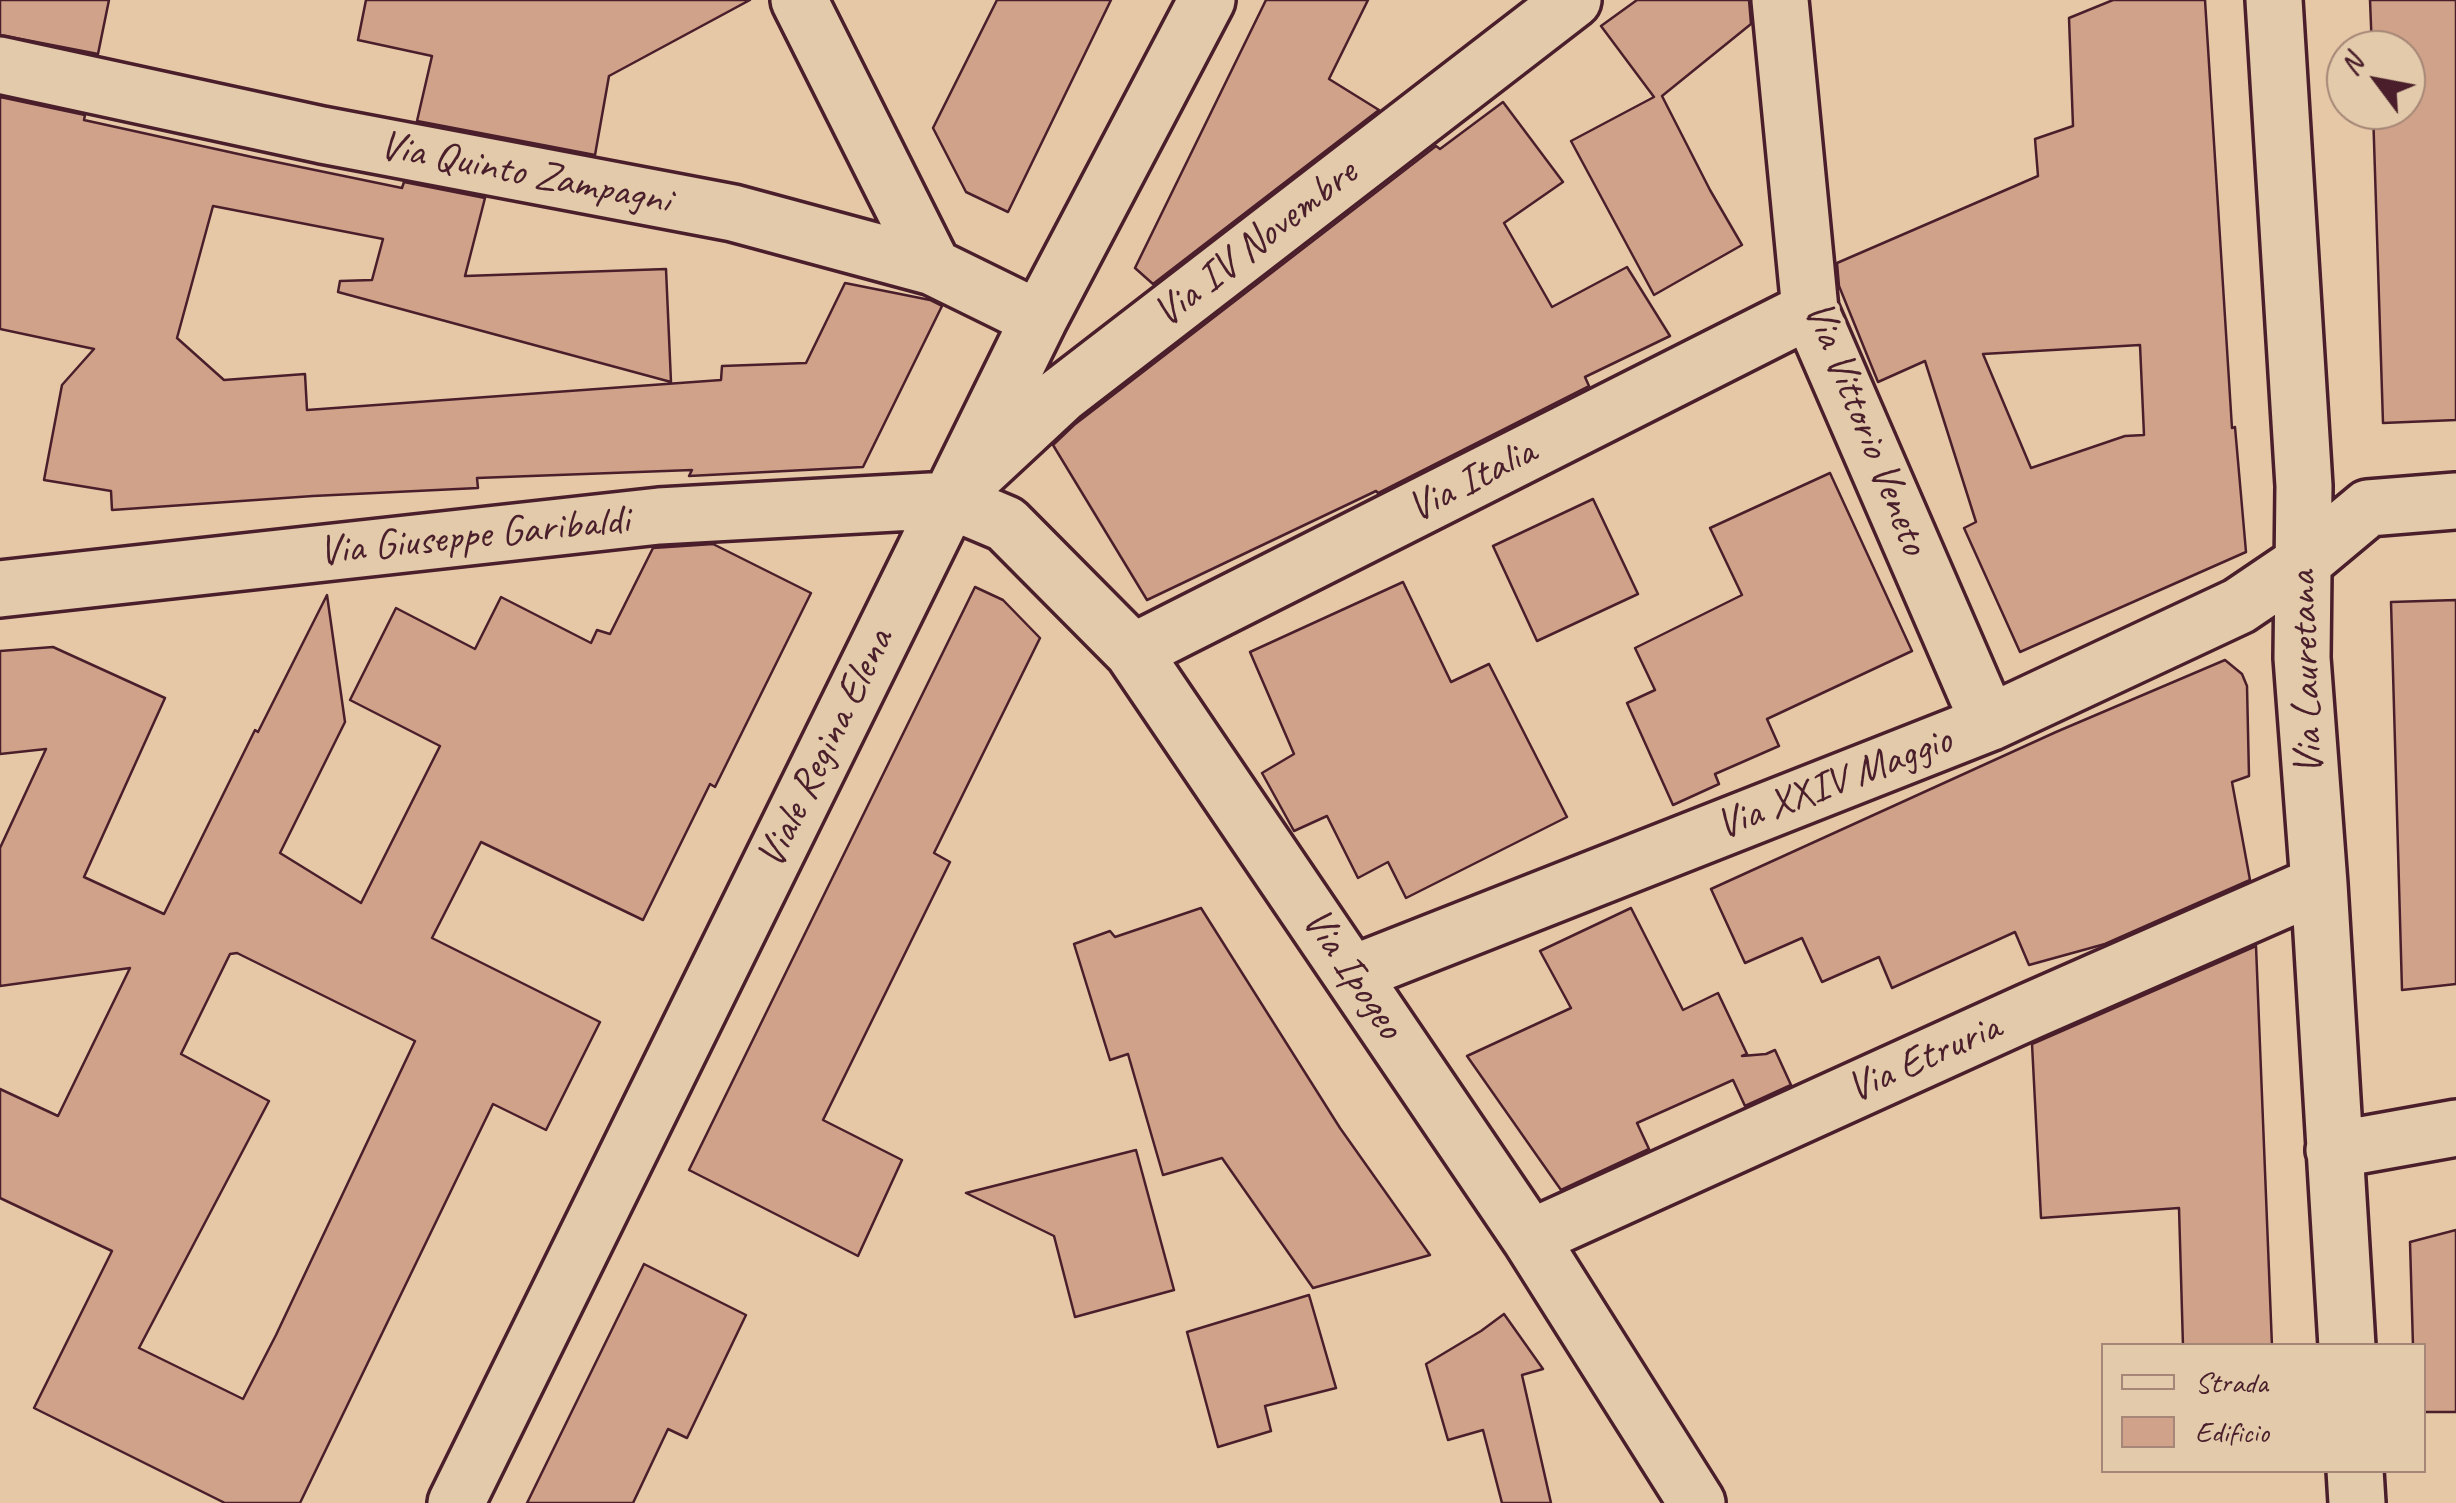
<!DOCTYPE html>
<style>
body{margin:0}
#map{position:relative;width:2456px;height:1503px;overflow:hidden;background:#e6c8a7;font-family:Caveat,sans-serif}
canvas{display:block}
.legend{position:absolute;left:2101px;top:1343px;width:325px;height:130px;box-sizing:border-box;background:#e2caaa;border:2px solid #a58677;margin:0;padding:12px 18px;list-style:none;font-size:30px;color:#4a1f2b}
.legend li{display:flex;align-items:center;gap:20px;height:50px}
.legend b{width:50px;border:2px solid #a58677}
.north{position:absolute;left:2326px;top:30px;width:100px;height:100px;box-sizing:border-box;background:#e2caaa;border:2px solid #a58677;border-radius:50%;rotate:302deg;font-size:28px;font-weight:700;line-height:40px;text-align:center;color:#4a1f2b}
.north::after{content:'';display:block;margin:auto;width:35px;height:45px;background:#4a1f2b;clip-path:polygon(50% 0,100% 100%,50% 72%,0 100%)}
</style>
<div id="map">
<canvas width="2456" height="1503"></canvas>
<ul class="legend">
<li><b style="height:12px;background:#e2caaa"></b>Strada</li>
<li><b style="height:28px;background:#d0a289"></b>Edificio</li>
</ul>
<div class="north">N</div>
</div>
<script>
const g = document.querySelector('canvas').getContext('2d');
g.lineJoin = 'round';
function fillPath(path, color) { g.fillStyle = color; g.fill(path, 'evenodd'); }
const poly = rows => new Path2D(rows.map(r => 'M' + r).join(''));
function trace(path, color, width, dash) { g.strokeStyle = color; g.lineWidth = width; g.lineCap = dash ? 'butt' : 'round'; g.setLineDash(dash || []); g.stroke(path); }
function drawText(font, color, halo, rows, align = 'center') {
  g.font = font + ' Caveat,sans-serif'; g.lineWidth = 9; g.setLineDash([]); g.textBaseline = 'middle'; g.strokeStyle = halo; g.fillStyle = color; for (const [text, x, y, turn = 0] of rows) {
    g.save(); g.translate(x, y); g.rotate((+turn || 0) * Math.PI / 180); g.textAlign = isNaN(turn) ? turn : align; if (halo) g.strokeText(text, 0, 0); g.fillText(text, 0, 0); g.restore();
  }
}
const building = poly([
 [0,0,109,0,98,54,0,35,0,0],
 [366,0,750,0,609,76,595,155,417,121,432,56,358,40,366,0],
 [997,0,1111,0,1008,212,966,192,933,128,997,0],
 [1266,0,1368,0,1329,79,1379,110,1153,284,1135,268,1266,0],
 [1637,0,1749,0,1751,24,1662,96,1710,190,1742,245,1654,295,1571,141,1654,97,1601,26,1637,0],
 [2113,0,2205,0,2232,428,2235,427,2246,552,2020,652,1964,528,1976,522,1925,361,1878,382,1839,286,1837,263,2038,176,2035,139,2073,126,2069,18,2113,0],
 [2140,345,2144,435,2125,436,2031,468,1983,354,2140,345],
 [2370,0,2456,0,2456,420,2383,423,2373,110,2406,110,2406,50,2372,50,2370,0],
 [0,97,85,115,84,120,252,157,402,188,404,182,485,198,465,276,666,269,671,382,338,292,340,281,372,280,383,239,213,206,177,338,224,380,305,374,307,410,721,380,722,366,806,363,845,283,930,300,942,306,863,467,689,476,692,470,477,478,478,488,313,496,112,510,111,491,44,480,62,385,94,349,0,329,0,97],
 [1503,102,1563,182,1504,223,1552,307,1627,267,1670,336,1585,377,1589,386,1378,493,1376,491,1147,600,1053,445,1074,425,1436,146,1440,149,1503,102],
 [1830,473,1912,651,1767,719,1779,746,1715,774,1719,784,1673,805,1627,703,1655,690,1635,648,1742,595,1710,528,1830,473],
 [1593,499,1638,594,1537,641,1493,546,1593,499],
 [713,544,811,593,715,787,710,784,643,920,481,842,432,938,600,1022,546,1130,493,1104,300,1503,225,1503,34,1408,112,1251,0,1198,0,1089,58,1116,130,968,0,986,0,848,46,749,0,754,0,651,53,647,165,698,84,877,164,914,255,730,258,732,327,595,345,722,280,853,361,903,440,746,350,700,396,608,475,649,501,597,591,643,597,630,610,634,653,548,713,544],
 [237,953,415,1041,276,1335,243,1399,139,1348,269,1101,181,1054,230,954,237,953],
 [1403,582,1451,682,1489,664,1567,817,1406,898,1388,862,1358,878,1327,816,1294,831,1262,773,1294,754,1250,652,1403,582],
 [975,587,1003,600,1040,638,934,853,950,862,823,1120,902,1160,858,1256,689,1170,975,587],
 [2456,600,2456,984,2402,990,2391,602,2456,600],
 [2225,660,2242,674,2247,686,2249,776,2232,782,2250,880,2105,944,2029,965,2015,932,1892,988,1879,957,1822,982,1802,938,1745,963,1711,889,2056,732,2225,660],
 [1201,908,1340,1128,1430,1255,1313,1288,1222,1158,1163,1175,1128,1054,1110,1060,1074,944,1110,931,1115,937,1201,908],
 [1631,908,1683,1010,1718,993,1747,1054,1742,1056,1766,1054,1775,1050,1791,1085,1745,1106,1733,1080,1637,1123,1649,1149,1561,1190,1467,1056,1571,1008,1540,951,1631,908],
 [2256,946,2272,1346,2183,1346,2179,1208,2041,1218,2032,1044,2256,946],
 [1136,1150,1174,1290,1075,1317,1054,1236,966,1193,1136,1150],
 [2456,1230,2456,1412,2424,1412,2424,1346,2413,1346,2410,1242,2456,1230],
 [644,1264,746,1315,687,1438,668,1429,633,1503,527,1503,644,1264],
 [1309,1295,1336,1388,1265,1406,1271,1431,1218,1447,1187,1332,1309,1295],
 [1504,1314,1543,1369,1522,1375,1551,1503,1502,1503,1483,1430,1448,1440,1426,1364,1481,1331,1504,1314]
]);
const minor = poly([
 [799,0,933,267],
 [1780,0,1810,310,1989,723],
 [2274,0,2304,486,2302,658,2319,884,2347,1346],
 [0,65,322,135,733,213,933,267,1039,319],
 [976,474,1061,395,1573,0],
 [0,589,659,516,949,500,1006,524,1133,652,1530,1238,1697,1503],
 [1133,652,1810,310],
 [1352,974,1989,723,2239,606,2301,564,2368,508,2456,501],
 [2334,1150,2456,1128],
 [1530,1238,2030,1011,2319,884],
 [2355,1470,2357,1503],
 [456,1503,1039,319,1207,0]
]);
const streetNames = [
 ["Via Quinto Zampagni",525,174,11],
 ["Via IV Novembre",1256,244,-38],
 ["Via Vittorio Veneto",1865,428,68],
 ["Via Italia",1472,481,-27],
 ["Via Giuseppe Garibaldi",474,537,-6],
 ["Via Lauretana",2307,673,-92],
 ["Viale Regina Elena",826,749,-64],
 ["Via XXIV Maggio",1834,784,-21],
 ["Via Ipogeo",1352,974,56],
 ["Via Etruria",1924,1059,-24]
];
fillPath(building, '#d0a289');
trace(building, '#4a1f2b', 2.5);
trace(minor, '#4a1f2b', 62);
trace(minor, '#e2caaa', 55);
drawText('42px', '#4a1f2b', '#e2caaa', streetNames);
</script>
